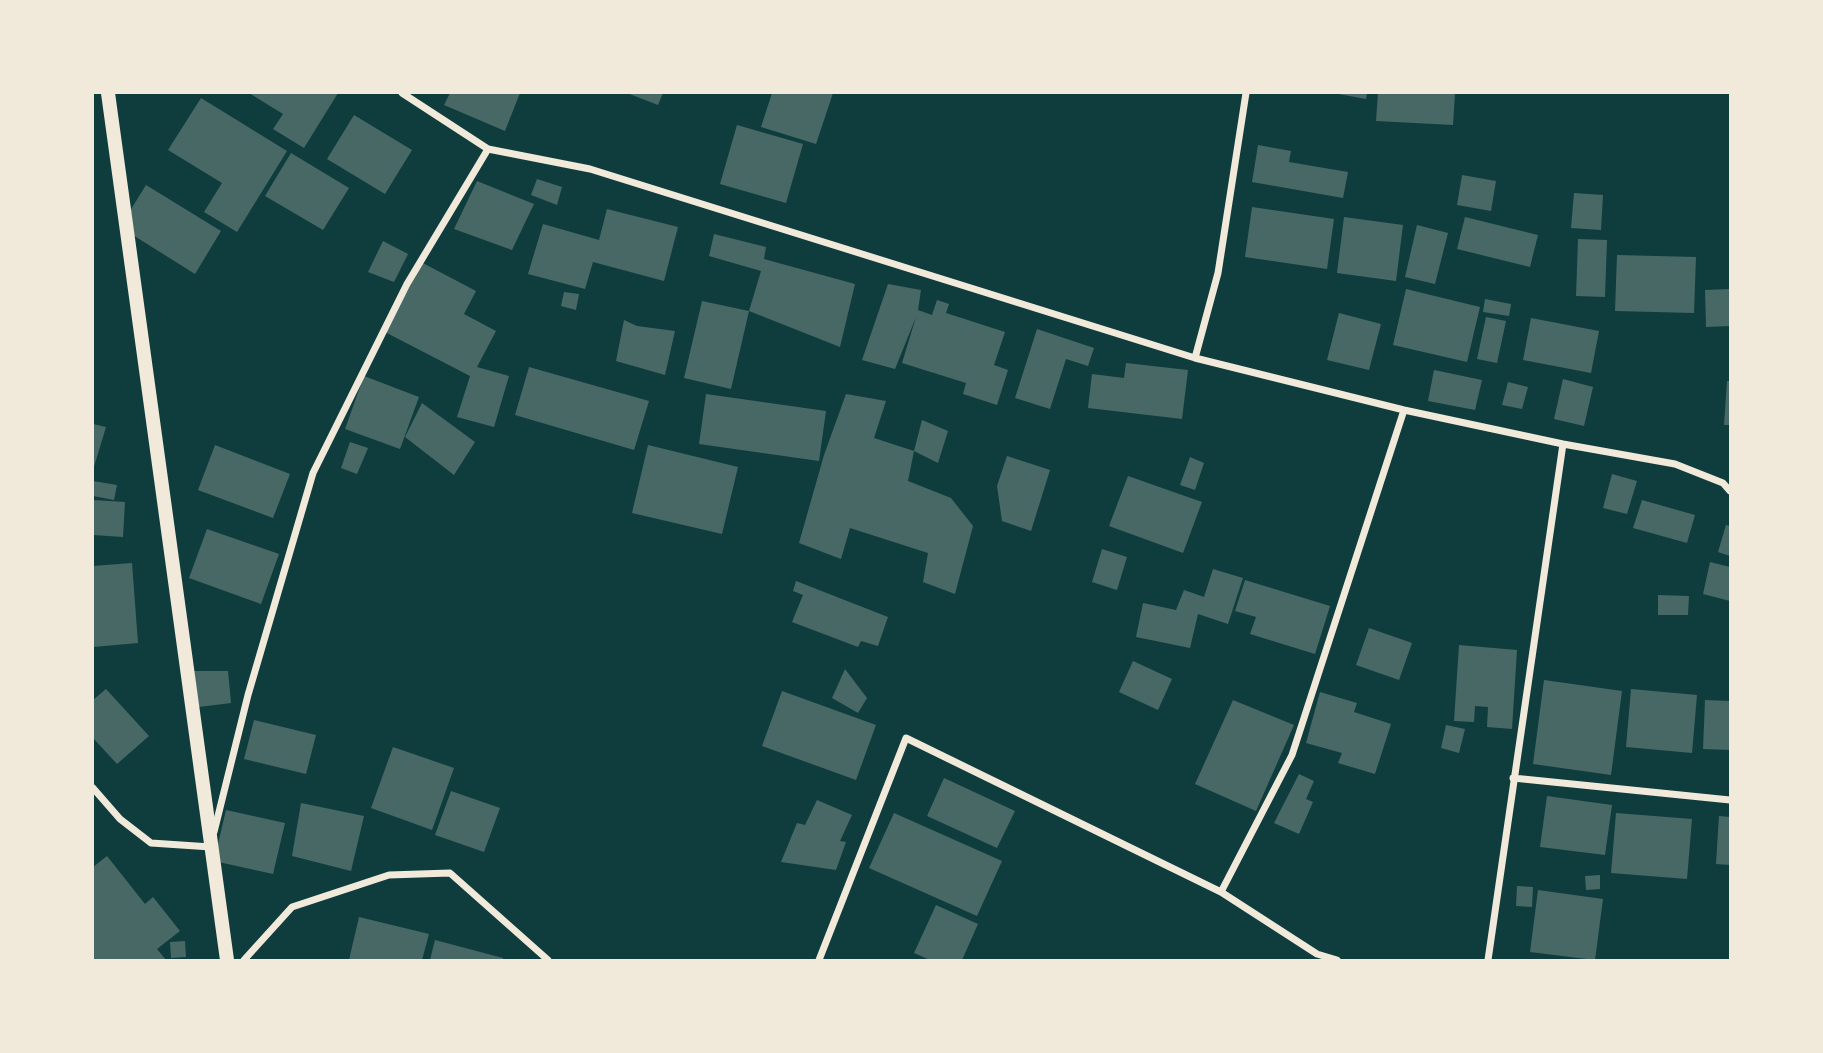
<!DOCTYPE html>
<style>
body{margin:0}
#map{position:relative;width:1823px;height:1053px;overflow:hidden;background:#0f3d3e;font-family:"Titillium Web",sans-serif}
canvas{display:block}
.frame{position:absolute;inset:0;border:94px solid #f1e9da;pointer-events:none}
</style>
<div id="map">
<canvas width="1823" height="1053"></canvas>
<div class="frame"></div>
</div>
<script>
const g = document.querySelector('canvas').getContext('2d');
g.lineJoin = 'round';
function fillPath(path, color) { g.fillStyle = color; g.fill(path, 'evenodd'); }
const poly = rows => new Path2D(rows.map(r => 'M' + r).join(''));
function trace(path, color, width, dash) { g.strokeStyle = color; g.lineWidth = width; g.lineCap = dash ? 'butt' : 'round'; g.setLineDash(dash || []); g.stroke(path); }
const building = poly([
 [249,93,338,93,304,148,273,129,283,114],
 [450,93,520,93,505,131,444,105],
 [627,93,663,93,658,105],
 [772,93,833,93,816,144,761,127],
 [1333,93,1367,93,1366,99],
 [1378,93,1455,93,1453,125,1376,121],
 [201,98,287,151,237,232,204,212,222,183,168,150],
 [354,115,412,150,385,194,327,159],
 [737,125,803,144,786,203,720,184],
 [1258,145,1291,151,1289,162,1348,172,1343,198,1252,182],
 [291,153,349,188,323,230,265,196],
 [1462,175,1496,181,1491,211,1457,205],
 [537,179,562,187,557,205,531,195],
 [477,181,534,204,512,250,454,229],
 [146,185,221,231,195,274,120,227],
 [1574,193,1603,195,1601,230,1571,228],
 [1252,207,1334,219,1327,269,1245,257],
 [607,209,678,227,664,281,593,262,585,289,528,274,543,224,599,240],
 [1344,217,1403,225,1396,281,1337,273],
 [1465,217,1538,235,1530,267,1457,249],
 [1417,225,1448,233,1435,284,1405,277],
 [714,234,766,247,764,259,855,284,840,347,749,311,761,271,709,256],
 [1578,239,1607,240,1605,297,1576,296],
 [383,241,408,254,394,282,368,272],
 [1617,255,1696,257,1694,313,1615,311],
 [419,261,476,291,464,314,496,331,477,367,509,376,494,427,457,417,470,376,383,331],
 [888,284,921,290,918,310,932,315,937,300,949,304,946,313,1005,332,994,365,1008,370,997,405,963,394,966,383,902,363,916,317,895,369,862,360],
 [1406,289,1480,307,1467,362,1393,345],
 [1730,289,1730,326,1706,327,1705,290],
 [564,292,579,294,576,310,561,306],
 [1485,299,1511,304,1509,316,1483,312],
 [702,301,749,311,731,389,684,378],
 [1339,313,1381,324,1369,370,1327,360],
 [1486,317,1506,321,1497,363,1477,359],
 [1531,318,1599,331,1591,373,1523,360],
 [624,320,637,326,675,331,665,375,616,361],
 [1037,329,1094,348,1088,366,1066,359,1050,409,1015,398],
 [1126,363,1188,370,1182,419,1088,408,1092,374,1124,378],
 [529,367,649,401,634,450,515,415],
 [1434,370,1482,380,1475,410,1428,401],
 [364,376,419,397,400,449,345,429],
 [1563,379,1593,387,1584,426,1554,419],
 [1727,381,1730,381,1730,425,1724,425],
 [1508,382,1528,387,1522,409,1502,405],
 [706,394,826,411,819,461,699,444],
 [846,394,886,401,874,438,914,451,908,481,951,498,973,526,955,594,923,582,928,553,850,528,841,559,799,543,824,455],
 [422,403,475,442,454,475,405,437],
 [922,420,948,431,938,463,914,451],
 [93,424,106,427,93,470],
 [350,442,368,448,357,474,341,468],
 [215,445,290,474,273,518,198,490],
 [648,445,738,467,722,534,632,513],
 [1007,456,1050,470,1031,531,1002,521,997,486],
 [1190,457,1204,463,1195,490,1180,485],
 [1612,474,1637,481,1627,514,1603,508],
 [1128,476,1202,502,1183,553,1109,526],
 [93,481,117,485,114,500,93,496],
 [93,500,125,502,123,537,93,535],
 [1642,500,1695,515,1687,543,1633,528],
 [1726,525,1730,526,1730,556,1718,552],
 [207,529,279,554,261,604,189,578],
 [1102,549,1127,557,1117,590,1092,582],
 [1710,562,1730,567,1730,601,1703,594],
 [132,563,138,643,93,647,93,566],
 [1213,569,1243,578,1228,624,1198,614,1190,648,1136,637,1143,603,1176,610,1184,590,1204,597],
 [1245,580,1330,606,1315,654,1250,634,1256,617,1235,611],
 [796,581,888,617,878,646,861,641,858,647,792,622,803,595,793,591],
 [1658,595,1689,596,1688,615,1658,615],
 [1369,628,1412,643,1399,680,1356,665],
 [1459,645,1517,650,1512,729,1487,727,1488,707,1475,706,1474,722,1454,721],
 [1133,661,1172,679,1158,710,1119,692],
 [845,669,867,698,858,713,832,698],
 [194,671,228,671,231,703,199,707],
 [1544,680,1622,691,1611,775,1533,764],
 [106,689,149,736,117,764,93,738,93,700],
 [1631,689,1697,695,1692,753,1626,747],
 [782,691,876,725,856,780,762,746],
 [1320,692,1357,703,1354,712,1391,724,1375,774,1338,763,1342,753,1306,743],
 [1233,700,1294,725,1256,811,1195,784],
 [1705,700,1730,701,1730,750,1703,749],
 [254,720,316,735,306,774,244,759],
 [1446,725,1465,729,1459,753,1441,748],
 [393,747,454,768,432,830,371,808],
 [1299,774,1314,781,1306,799,1313,802,1299,834,1274,823],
 [944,778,1015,811,997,848,927,816],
 [451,791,500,808,484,852,435,835],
 [1547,796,1612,805,1605,855,1540,847],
 [817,800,852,815,840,841,846,842,836,870,781,862,797,823,805,825],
 [301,803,364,816,351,871,292,856],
 [226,810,285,823,273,874,214,861],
 [894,813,1002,861,977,916,869,868],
 [1616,813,1692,819,1687,879,1611,873],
 [1719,816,1730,817,1730,865,1716,864],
 [107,856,145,904,153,897,180,931,157,949,166,960,93,960,93,867],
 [1600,875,1600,889,1586,890,1585,876],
 [1517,886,1533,887,1532,907,1516,906],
 [1538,890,1603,899,1595,960,1530,952],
 [936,905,978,924,962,960,930,960,914,953],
 [359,917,429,934,422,960,349,960],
 [435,940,503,958,503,960,430,960],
 [185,941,186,957,171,958,170,942]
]);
const minor = poly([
 [402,93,488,149,590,169,1195,358,1404,410,1563,444,1675,464,1723,483,1730,491],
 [1195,358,1218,273,1246,93],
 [1513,778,1730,800],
 [93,788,120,819,151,843,211,847],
 [214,832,248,695,313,473,407,284,488,149],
 [1221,892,1292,755,1404,410],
 [244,960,292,907,389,875,450,873,548,960],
 [819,960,906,738,1221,892,1317,954,1337,960],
 [1488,960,1563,444]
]);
const secondary = poly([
 [108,93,227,960]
]);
fillPath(building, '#486865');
trace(minor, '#f1e9da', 7);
trace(secondary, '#f1e9da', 14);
</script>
